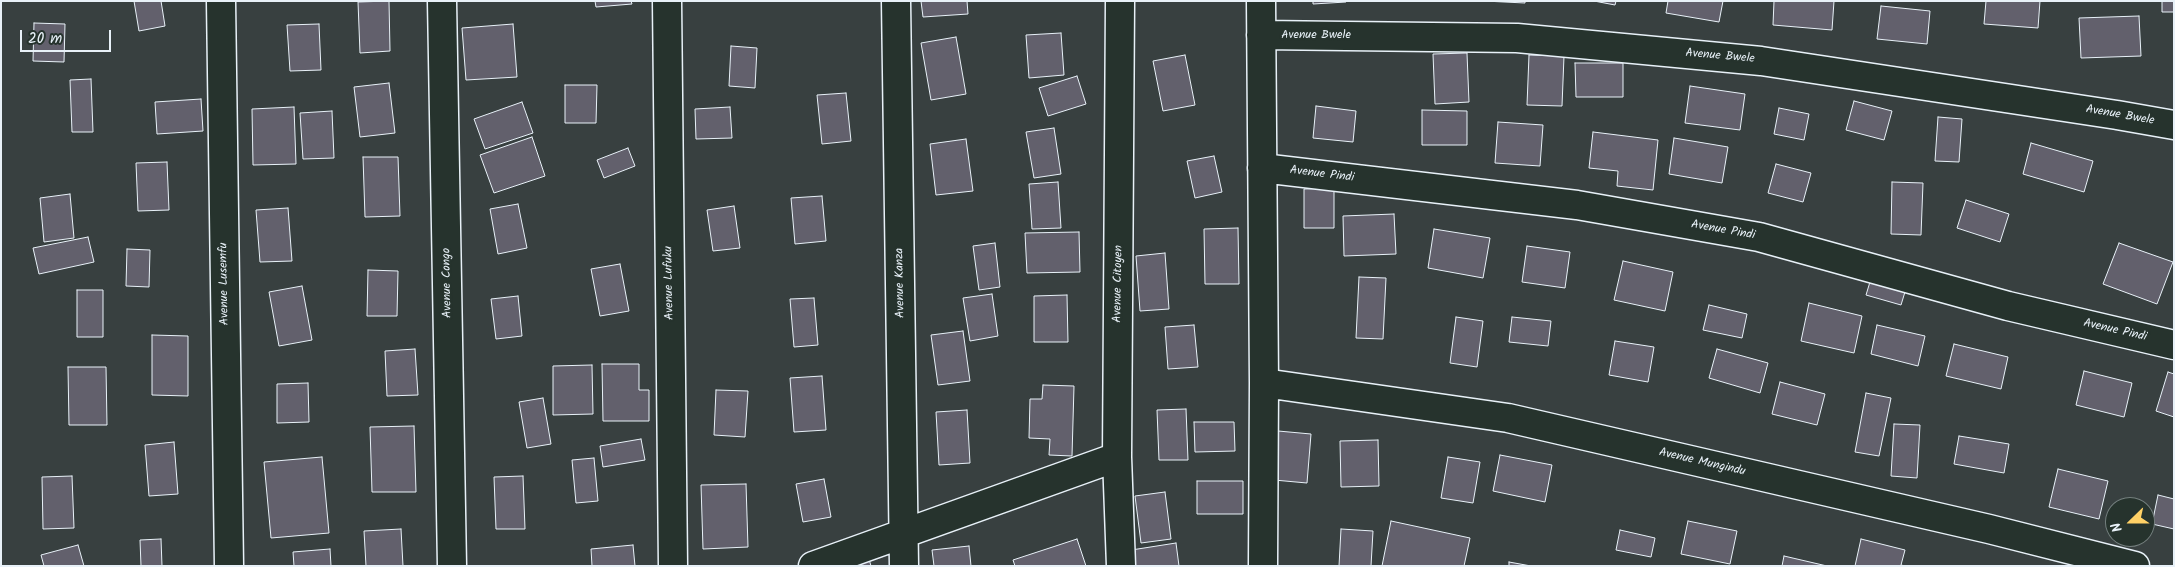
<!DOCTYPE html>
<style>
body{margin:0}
#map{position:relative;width:2175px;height:567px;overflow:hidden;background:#384040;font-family:Kalam,sans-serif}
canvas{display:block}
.frame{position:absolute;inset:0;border:2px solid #e8f1f8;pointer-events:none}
.north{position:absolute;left:2105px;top:497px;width:50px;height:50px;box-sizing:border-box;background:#26332d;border:1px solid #747f7e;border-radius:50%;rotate:248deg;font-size:14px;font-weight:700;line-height:20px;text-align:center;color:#e8f1f8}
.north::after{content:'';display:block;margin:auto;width:18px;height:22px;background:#ffd166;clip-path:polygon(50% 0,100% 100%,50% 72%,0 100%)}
.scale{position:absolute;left:20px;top:30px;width:91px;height:22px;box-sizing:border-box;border:2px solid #e8f1f8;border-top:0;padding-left:6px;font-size:15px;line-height:18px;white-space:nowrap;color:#e8f1f8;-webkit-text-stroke:4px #26332d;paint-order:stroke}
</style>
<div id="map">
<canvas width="2175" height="567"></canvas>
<div class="frame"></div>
<div class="north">N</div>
<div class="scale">20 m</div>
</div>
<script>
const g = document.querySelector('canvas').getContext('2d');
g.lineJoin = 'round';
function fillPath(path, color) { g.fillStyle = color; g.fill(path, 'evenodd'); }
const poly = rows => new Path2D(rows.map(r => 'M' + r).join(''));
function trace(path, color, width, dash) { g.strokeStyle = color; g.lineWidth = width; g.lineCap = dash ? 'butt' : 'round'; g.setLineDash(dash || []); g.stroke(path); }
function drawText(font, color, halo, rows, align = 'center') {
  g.font = font + ' Kalam,sans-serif'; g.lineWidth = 4.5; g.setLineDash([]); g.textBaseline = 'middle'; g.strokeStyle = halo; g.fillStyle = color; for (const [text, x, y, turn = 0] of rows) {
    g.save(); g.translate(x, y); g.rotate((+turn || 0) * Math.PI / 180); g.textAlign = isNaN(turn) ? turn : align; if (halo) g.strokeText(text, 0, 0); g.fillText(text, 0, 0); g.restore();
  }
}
const building = poly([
 [134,1,161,1,165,26,139,31,134,1],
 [389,1,390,51,360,53,358,2,389,1],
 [595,1,631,1,632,4,596,7,595,1],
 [921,1,967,1,968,14,923,17,921,1],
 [1313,1,1346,1,1346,2,1313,4,1313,1],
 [1484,1,1525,1,1525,3,1484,1],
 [1594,1,1616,1,1615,5,1594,1],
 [1668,1,1723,1,1719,22,1666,13,1668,1],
 [1774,1,1834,1,1832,30,1773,25,1774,1],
 [1986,1,2040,1,2038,28,1984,24,1986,1],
 [2162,1,2174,1,2174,12,2162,12,2162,1],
 [1881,6,1930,11,1927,44,1877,39,1881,6],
 [2139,16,2141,56,2081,58,2079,18,2139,16],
 [34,23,65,24,64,62,33,61,34,23],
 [319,24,321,70,290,71,287,25,319,24],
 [513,24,517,77,466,80,462,28,513,24],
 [1061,33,1064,75,1029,78,1026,35,1061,33],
 [956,37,966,94,931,100,921,43,956,37],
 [731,46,757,48,755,88,729,86,731,46],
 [1467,53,1469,102,1435,104,1433,54,1467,53],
 [1185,55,1195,105,1163,111,1153,61,1185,55],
 [1529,55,1564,56,1562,106,1527,105,1529,55],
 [1575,63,1623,63,1623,97,1576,97,1575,63],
 [1077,76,1086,104,1048,116,1039,88,1077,76],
 [91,79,93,132,72,132,70,80,91,79],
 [389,83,395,133,360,137,354,87,389,83],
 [565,85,597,85,596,123,565,123,565,85],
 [1690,86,1745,94,1740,130,1685,123,1690,86],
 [846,93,851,141,822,144,817,95,846,93],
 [201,99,203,131,157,134,155,102,201,99],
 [1854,101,1892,111,1884,140,1846,130,1854,101],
 [522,102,533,133,485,149,474,119,522,102],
 [1316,106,1356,111,1353,142,1313,138,1316,106],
 [294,107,296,164,253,165,252,109,294,107],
 [730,107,732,138,696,139,695,109,730,107],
 [1779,108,1809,114,1804,140,1774,134,1779,108],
 [1422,110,1467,111,1467,145,1422,145,1422,110],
 [332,111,334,158,303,159,300,113,332,111],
 [1938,117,1962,119,1959,162,1935,161,1938,117],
 [1498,122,1543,125,1540,166,1495,163,1498,122],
 [1054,128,1061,174,1034,178,1026,132,1054,128],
 [1593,132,1658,140,1653,190,1617,186,1618,171,1589,168,1593,132],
 [532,137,545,176,494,193,480,155,532,137],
 [1674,138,1728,147,1722,183,1669,174,1674,138],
 [966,139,973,191,936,195,930,144,966,139],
 [2031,143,2093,161,2084,192,2023,174,2031,143],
 [628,148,635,166,604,178,597,160,628,148],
 [1214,156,1222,192,1195,198,1187,161,1214,156],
 [363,157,398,157,400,216,365,217,363,157],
 [167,162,169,210,138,211,136,163,167,162],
 [1776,164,1811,173,1803,202,1768,193,1776,164],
 [1058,182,1061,228,1032,229,1029,184,1058,182],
 [1892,182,1923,183,1921,235,1891,234,1892,182],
 [1334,188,1334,228,1304,228,1304,189,1334,188],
 [70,194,74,238,44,242,40,198,70,194],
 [822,196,826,241,795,244,791,198,822,196],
 [1966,200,2009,214,2000,242,1957,228,1966,200],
 [518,204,527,248,498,254,490,209,518,204],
 [734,206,740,248,713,251,707,210,734,206],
 [288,208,292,261,260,262,256,210,288,208],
 [1394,214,1396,254,1344,256,1343,216,1394,214],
 [1238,228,1239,284,1205,284,1204,229,1238,228],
 [1434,229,1490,238,1483,278,1428,268,1434,229],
 [1079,232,1080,272,1027,273,1025,233,1079,232],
 [88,237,94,262,39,274,33,248,88,237],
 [995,243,1000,287,979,290,973,246,995,243],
 [2119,243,2173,262,2157,304,2103,284,2119,243],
 [1527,246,1570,252,1565,288,1522,282,1527,246],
 [127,249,150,250,149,287,126,286,127,249],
 [1165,253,1169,309,1140,311,1136,256,1165,253],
 [1623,261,1673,272,1665,311,1614,300,1623,261],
 [620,264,629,311,600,316,591,269,620,264],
 [368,270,398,271,397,316,367,316,368,270],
 [1873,272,1908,282,1901,305,1866,295,1873,272],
 [1359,277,1386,278,1383,339,1356,338,1359,277],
 [302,286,312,340,279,346,269,292,302,286],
 [77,290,103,290,103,337,77,337,77,290],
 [992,294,998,336,970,341,963,298,992,294],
 [1067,295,1068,342,1034,342,1034,296,1067,295],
 [518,296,522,336,496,339,491,299,518,296],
 [814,298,818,345,794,347,790,299,814,298],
 [1809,303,1862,316,1854,353,1801,341,1809,303],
 [1709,305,1747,314,1742,338,1703,330,1709,305],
 [1456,317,1483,321,1477,367,1450,363,1456,317],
 [1512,317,1551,321,1548,346,1509,342,1512,317],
 [1194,325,1198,367,1168,369,1165,327,1194,325],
 [1877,325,1925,336,1918,366,1871,354,1877,325],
 [963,331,970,381,938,385,931,335,963,331],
 [152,335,188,336,188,396,152,395,152,335],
 [1615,341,1654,347,1648,382,1609,375,1615,341],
 [1954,344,2008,357,2001,389,1946,376,1954,344],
 [415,349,418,395,387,396,385,351,415,349],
 [1717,349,1768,363,1760,393,1709,378,1717,349],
 [602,364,639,364,639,390,649,390,649,421,603,421,602,364],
 [592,365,593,414,553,415,553,366,592,365],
 [68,367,106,367,107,425,69,425,68,367],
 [2084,371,2132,383,2124,417,2076,405,2084,371],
 [2168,372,2174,374,2174,417,2156,411,2168,372],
 [822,376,826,430,794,432,790,378,822,376],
 [1780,382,1825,394,1817,425,1772,414,1780,382],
 [308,383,309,422,277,423,277,384,308,383],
 [1043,385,1074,386,1072,456,1049,455,1050,439,1029,438,1030,399,1042,399,1043,385],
 [716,390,748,391,745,437,714,435,716,390],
 [1866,393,1891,398,1879,456,1855,452,1866,393],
 [543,398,551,444,527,448,519,402,543,398],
 [1186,409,1188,460,1159,460,1157,410,1186,409],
 [967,410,970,463,939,465,936,412,967,410],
 [1194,422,1234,422,1235,451,1195,452,1194,422],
 [1894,424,1920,425,1917,478,1891,476,1894,424],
 [414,426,416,492,372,492,370,427,414,426],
 [1278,431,1311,434,1307,483,1274,480,1278,431],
 [1959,436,2009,444,2004,473,1954,464,1959,436],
 [641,439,645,460,603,467,600,446,641,439],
 [1378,440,1379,486,1341,487,1340,441,1378,440],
 [174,442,178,494,149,496,145,445,174,442],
 [1500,455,1552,465,1545,502,1493,491,1500,455],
 [322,457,329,533,271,538,264,462,322,457],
 [1448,457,1480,462,1473,503,1441,498,1448,457],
 [594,458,598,501,576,503,572,460,594,458],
 [2058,469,2108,481,2099,519,2049,507,2058,469],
 [72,476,74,528,43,529,42,477,72,476],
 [523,476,525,529,496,529,494,477,523,476],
 [824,479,831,517,803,522,796,484,824,479],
 [1197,481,1243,481,1243,514,1197,514,1197,481],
 [746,484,748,547,703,549,701,485,746,484],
 [1165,492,1171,539,1141,543,1135,496,1165,492],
 [2158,495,2174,499,2174,529,2152,524,2158,495],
 [1391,521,1470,538,1464,566,1382,566,1391,521],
 [1688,521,1737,531,1730,564,1681,554,1688,521],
 [401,529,403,566,366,566,364,531,401,529],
 [1341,529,1373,531,1371,566,1339,566,1341,529],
 [1620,530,1655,538,1651,557,1616,550,1620,530],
 [161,539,162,566,141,566,140,540,161,539],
 [1077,539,1086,566,1015,566,1013,560,1077,539],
 [1861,539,1905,550,1901,565,1905,566,1855,566,1861,539],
 [1176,543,1179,566,1127,566,1125,551,1176,543],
 [78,545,84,566,44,566,41,555,78,545],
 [633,545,635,566,592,566,591,549,633,545],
 [969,546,971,566,934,566,932,550,969,546],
 [330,549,331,566,294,566,293,552,330,549],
 [1784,556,1827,566,1782,566,1784,556],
 [869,559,871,566,849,566,869,559],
 [1509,562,1531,566,1509,566,1509,562]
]);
const minor = poly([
 [221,1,229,566],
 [442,1,452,566],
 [667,1,673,566],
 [896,1,904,566],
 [1120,1,1117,457,1121,566],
 [1261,1,1264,383,1263,566],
 [1261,35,1517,38,1761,61,2117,115,2174,125],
 [1262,168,1577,205,1759,237,2008,306,2174,345],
 [1264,383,1508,418,1989,529,2135,566],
 [813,566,1117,457]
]);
const streetNames = [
 ["Avenue Bwele",1316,36],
 ["Avenue Bwele",1720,57,5],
 ["Avenue Bwele",2120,116,10],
 ["Avenue Pindi",1322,175,7],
 ["Avenue Pindi",1723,231,10],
 ["Avenue Congo",448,283,-91],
 ["Avenue Lufuku",670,283,-91],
 ["Avenue Kanza",901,283,-91],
 ["Avenue Lusemfu",225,284,-91],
 ["Avenue Citoyen",1119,284,-89],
 ["Avenue Pindi",2115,331,13],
 ["Avenue Mungindu",1702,463,13]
];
fillPath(building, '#62606c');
trace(building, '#e8f1f8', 1);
trace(minor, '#e8f1f8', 31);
trace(minor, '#26332d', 28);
drawText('12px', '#e8f1f8', '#26332d', streetNames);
</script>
